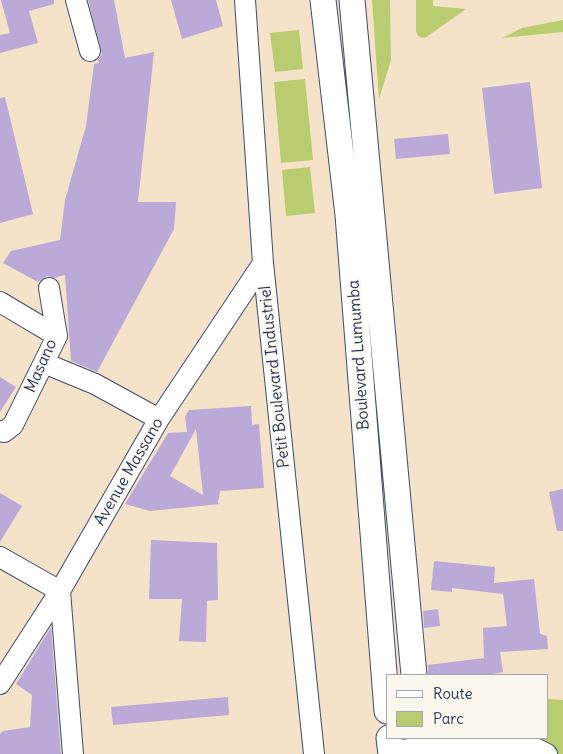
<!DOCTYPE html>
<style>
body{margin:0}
#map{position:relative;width:563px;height:754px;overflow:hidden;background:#f4e3c8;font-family:Delius,sans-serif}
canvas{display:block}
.legend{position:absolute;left:386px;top:674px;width:162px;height:65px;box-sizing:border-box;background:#fbf7ec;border:1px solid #a1a7b3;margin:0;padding:6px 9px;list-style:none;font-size:15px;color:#1b2f5e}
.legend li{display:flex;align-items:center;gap:10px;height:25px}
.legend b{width:25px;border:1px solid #a1a7b3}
</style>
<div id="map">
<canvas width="563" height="754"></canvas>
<ul class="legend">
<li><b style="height:6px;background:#fff"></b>Route</li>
<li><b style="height:14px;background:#b9cd70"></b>Parc</li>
</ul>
</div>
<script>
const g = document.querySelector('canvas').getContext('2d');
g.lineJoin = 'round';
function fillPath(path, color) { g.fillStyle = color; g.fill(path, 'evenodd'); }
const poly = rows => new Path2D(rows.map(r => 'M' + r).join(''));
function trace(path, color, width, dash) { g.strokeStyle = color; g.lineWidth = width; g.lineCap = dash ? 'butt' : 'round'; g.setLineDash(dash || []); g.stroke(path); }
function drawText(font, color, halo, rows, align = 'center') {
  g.font = font + ' Delius,sans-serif'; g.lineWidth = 4.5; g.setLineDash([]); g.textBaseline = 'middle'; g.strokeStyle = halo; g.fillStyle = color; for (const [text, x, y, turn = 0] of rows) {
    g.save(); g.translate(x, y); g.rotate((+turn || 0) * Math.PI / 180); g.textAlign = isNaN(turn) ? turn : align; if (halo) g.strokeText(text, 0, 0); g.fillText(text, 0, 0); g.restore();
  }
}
const green = poly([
 [372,0,390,0,391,60,379,99],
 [416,0,433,0,433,6,466,9,425,38,418,36,416,31],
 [563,20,563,32,502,38,522,28],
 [299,30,303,69,275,72,270,33],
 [305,79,313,160,281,163,274,82],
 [310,167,315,213,286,216,282,170],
 [547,699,563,700,563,754,539,754,538,738,547,738]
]);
const building = poly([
 [1,0,54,0,54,4,29,11,38,43,0,53,0,35,10,33],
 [88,0,114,0,125,58,154,52,138,202,176,202,174,229,97,372,71,361,65,275,54,278,47,276,38,282,3,263,11,251,60,240,65,200,86,126,94,64,99,63,98,60,102,54],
 [171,0,216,0,223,26,182,39],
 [530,82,542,188,494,194,482,88],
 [5,97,33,214,0,223,0,98],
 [448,134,450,154,396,159,394,139],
 [0,377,16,387,0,412],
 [251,406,252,425,259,424,264,488,220,491,218,503,220,504,150,511,125,504,168,433,187,432,185,417,189,410],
 [196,429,203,495,170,476],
 [563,489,563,531,557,531,549,492],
 [0,493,22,506,0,542],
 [151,540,217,543,218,600,207,601,206,642,179,641,182,599,149,599],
 [434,561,495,567,494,583,534,579,540,634,547,636,548,649,500,652,503,672,487,675,428,675,428,665,484,658,483,628,507,626,503,594,452,588,452,592,431,590],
 [438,609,440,626,424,628,423,611],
 [51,627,61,754,0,754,0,734,3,731,30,727,32,695,16,684],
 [228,697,229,715,113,725,111,707]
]);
const minor = poly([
 [76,0,90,51],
 [245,0,263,263,314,754],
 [0,302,57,336],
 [44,363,95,384,159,419],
 [0,431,4,432,13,425,57,336,49,288],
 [0,557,60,591,73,754],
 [0,684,60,591,159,419,263,263],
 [390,750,520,746,535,748,547,754]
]);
const major = poly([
 [323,0,348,215,387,711],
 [352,0,414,675],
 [389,738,391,754],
 [419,738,421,754]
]);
const streetNames = [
 ["Boulevard Lumumba",359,355,-94],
 ["Masano",41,366,-66],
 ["Petit Boulevard Industriel",275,377,-96],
 ["Avenue Massano",129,472,-60]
];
fillPath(green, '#b9cd70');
fillPath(building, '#bba9d8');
trace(minor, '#3c4a6e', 22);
trace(major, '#3c4a6e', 27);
trace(minor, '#fff', 20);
trace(major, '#fff', 25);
drawText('16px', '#1b2f5e', '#fbf7ec', streetNames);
</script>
